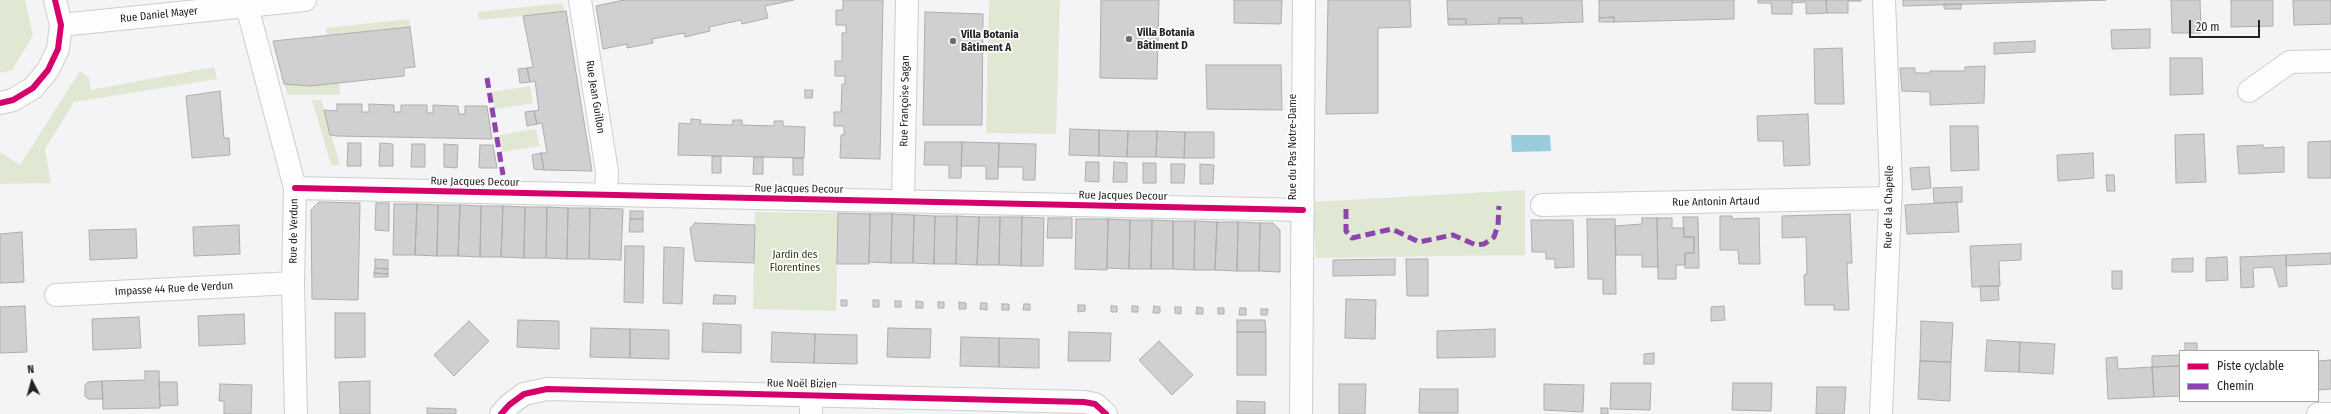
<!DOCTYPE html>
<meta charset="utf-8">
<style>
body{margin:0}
#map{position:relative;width:2331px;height:414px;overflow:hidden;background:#f4f3f5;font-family:"Fira Sans Condensed",sans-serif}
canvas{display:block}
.legend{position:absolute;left:2179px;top:350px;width:140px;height:52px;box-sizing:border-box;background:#fff;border:1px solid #a7a7a7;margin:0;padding:5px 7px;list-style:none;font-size:12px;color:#242324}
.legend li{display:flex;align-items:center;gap:8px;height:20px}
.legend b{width:20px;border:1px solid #a7a7a7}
.north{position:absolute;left:12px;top:362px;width:40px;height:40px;-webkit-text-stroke:3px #fff;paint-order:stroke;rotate:354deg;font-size:11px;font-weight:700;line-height:16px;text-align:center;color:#242324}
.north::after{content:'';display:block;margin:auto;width:14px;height:18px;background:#242324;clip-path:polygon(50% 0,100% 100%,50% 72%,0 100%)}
.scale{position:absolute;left:2189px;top:20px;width:71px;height:18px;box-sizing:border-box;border:2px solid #242324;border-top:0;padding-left:5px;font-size:12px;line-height:14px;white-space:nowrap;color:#242324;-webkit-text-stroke:3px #fff;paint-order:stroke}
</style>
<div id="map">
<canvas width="2331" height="414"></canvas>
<ul class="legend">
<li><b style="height:5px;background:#d6006c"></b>Piste cyclable</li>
<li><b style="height:5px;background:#8e44ad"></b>Chemin</li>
</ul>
<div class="north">N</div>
<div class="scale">20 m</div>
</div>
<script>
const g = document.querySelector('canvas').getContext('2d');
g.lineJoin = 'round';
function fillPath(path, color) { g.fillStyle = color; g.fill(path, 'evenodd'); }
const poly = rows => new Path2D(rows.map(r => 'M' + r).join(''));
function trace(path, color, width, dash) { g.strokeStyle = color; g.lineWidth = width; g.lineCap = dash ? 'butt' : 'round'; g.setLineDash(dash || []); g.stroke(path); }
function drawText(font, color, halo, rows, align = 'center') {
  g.font = font + ' "Fira Sans Condensed",sans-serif'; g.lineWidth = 3.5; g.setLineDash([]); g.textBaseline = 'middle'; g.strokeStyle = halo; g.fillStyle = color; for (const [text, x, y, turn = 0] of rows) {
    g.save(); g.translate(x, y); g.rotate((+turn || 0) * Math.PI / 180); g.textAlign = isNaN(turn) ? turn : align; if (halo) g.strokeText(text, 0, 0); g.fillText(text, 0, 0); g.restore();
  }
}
const green = poly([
 [0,0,25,0,33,36,12,70,0,73],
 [989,0,1060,0,1056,134,986,133],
 [563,3,564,12,479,20,478,12],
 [410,19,410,27,327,35,326,28],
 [214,67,217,79,74,102,45,149,51,183,0,184,0,152,20,165,80,71,89,78,91,90],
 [339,82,340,95,288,95,284,84],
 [530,86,533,103,495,109,492,92],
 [312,100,321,100,340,165,331,165],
 [536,129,539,146,502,152,500,135],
 [1525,190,1525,255,1316,258,1312,202],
 [755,212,838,213,836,311,753,309]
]);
const water = poly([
 [1511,135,1550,135,1551,151,1512,152]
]);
const building = poly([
 [624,0,794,0,765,6,768,18,742,24,741,20,709,27,710,31,685,37,684,33,652,39,653,43,627,48,627,44,603,49,596,6,624,0],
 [843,0,883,0,880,159,840,158,841,135,844,135,844,126,834,126,834,112,841,112,842,84,845,84,845,76,835,76,835,61,842,61,842,33,846,33,846,25,836,25,836,10,843,10,843,0],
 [1101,0,1159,0,1157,79,1100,78,1101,0],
 [1234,0,1282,0,1281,24,1234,23,1234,0],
 [1328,0,1410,0,1411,27,1378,28,1378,113,1326,114,1328,0],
 [1447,0,1582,0,1583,22,1522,24,1522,18,1499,18,1499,24,1466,25,1466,19,1448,19,1447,0],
 [1599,0,1734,0,1734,19,1614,22,1614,17,1599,18,1599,0],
 [1758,0,1792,0,1792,14,1772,14,1771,3,1758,3,1758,0],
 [1792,0,1826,0,1827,13,1806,14,1806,2,1792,3,1792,0],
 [1826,0,1861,0,1861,1,1848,1,1848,13,1827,13,1826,0],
 [1903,0,2106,0,1903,6,1903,0],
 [2171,0,2200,0,2201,33,2172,33,2171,0],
 [2231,0,2273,0,2273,26,2231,27,2231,0],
 [2293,0,2331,0,2331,24,2294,25,2293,0],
 [1944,4,1961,4,1961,9,1944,9,1944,4],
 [566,11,592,171,544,170,541,153,547,153,542,123,537,124,534,111,539,110,535,81,530,82,527,68,533,67,523,16,566,11],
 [925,12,983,14,982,125,923,125,925,12],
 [1614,17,1614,22,1599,22,1599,18,1614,17],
 [1499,18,1522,18,1522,24,1499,24,1499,18],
 [1448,19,1466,19,1466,25,1448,25,1448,19],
 [410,27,415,67,404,68,404,76,310,86,284,84,273,41,410,27],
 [2150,29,2150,48,2112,49,2111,30,2150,29],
 [2035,41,2035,52,1994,54,1994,43,2035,41],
 [1842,48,1844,104,1815,104,1814,49,1842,48],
 [2170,58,2202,58,2203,94,2170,95,2170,58],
 [1206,65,1281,65,1282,110,1207,109,1206,65],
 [1985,66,1984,103,1930,105,1930,92,1902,91,1900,68,1915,68,1915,73,1930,73,1930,71,1965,71,1965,67,1985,66],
 [527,68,530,82,520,83,518,69,527,68],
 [805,90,813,90,812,98,805,98,805,90],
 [220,91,224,138,229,138,230,155,192,158,186,96,220,91],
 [337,104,362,104,362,112,369,112,369,104,394,105,394,112,401,112,401,105,427,105,427,113,433,113,433,105,458,106,459,114,465,114,465,106,487,106,492,139,336,136,330,135,324,110,337,111,337,104],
 [534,111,537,124,527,126,525,112,534,111],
 [1808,114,1810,165,1784,166,1783,141,1758,141,1757,116,1808,114],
 [691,119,701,120,700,124,732,125,733,120,742,120,742,125,774,126,774,121,783,121,783,126,805,127,804,158,678,155,679,123,691,124,691,119],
 [1950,126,1978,126,1979,170,1951,171,1950,126],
 [1070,129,1099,130,1099,156,1069,155,1070,129],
 [1099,130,1128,131,1127,157,1099,156,1099,130],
 [1128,131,1157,131,1156,157,1127,157,1128,131],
 [1157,131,1185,132,1184,158,1156,157,1157,131],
 [1185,132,1214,132,1214,158,1184,158,1185,132],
 [2204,134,2206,182,2176,183,2175,135,2204,134],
 [2331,141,2331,178,2308,178,2308,142,2331,141],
 [925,142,962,142,961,178,949,178,949,165,924,165,925,142],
 [962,142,999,143,998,179,986,179,986,166,961,166,962,142],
 [348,143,361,143,361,166,347,166,348,143],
 [380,143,393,144,393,166,379,166,380,143],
 [999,143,1036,144,1035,180,1023,180,1023,167,998,167,999,143],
 [412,144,425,144,425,167,411,167,412,144],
 [444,144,458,145,457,168,444,167,444,144],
 [480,145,493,145,497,168,479,168,480,145],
 [2263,145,2263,148,2284,147,2284,172,2239,174,2237,146,2263,145],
 [541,153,544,170,534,169,532,155,541,153],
 [2093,153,2094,178,2058,181,2057,155,2093,153],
 [712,156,721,157,721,173,712,173,712,156],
 [754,157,763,157,763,174,753,174,754,157],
 [793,158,803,158,803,175,793,175,793,158],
 [1086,162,1099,162,1099,182,1085,181,1086,162],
 [1114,162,1127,163,1127,182,1113,182,1114,162],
 [1143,163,1156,163,1156,183,1143,183,1143,163],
 [1171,164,1185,164,1184,183,1171,183,1171,164],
 [1200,164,1214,165,1213,184,1200,184,1200,164],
 [1929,167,1931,188,1912,190,1910,168,1929,167],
 [2106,175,2114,175,2115,191,2107,191,2106,175],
 [1962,187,1962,202,1934,203,1933,188,1962,187],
 [319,202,360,203,358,300,312,299,311,210,319,202],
 [1957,202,1959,232,1907,234,1905,205,1957,202],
 [376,203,389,203,389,231,375,230,376,203],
 [394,204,417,204,415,255,393,255,394,204],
 [417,204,438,205,437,256,415,255,417,204],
 [438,205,460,205,458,256,437,256,438,205],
 [460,205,481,206,480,257,458,256,460,205],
 [481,206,503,206,501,257,480,257,481,206],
 [503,206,525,207,524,258,501,257,503,206],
 [525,207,547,207,546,258,524,258,525,207],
 [547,207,568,208,567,259,546,258,547,207],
 [568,208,590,208,589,259,567,259,568,208],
 [590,208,623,209,621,260,589,259,590,208],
 [630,211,643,211,643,219,630,219,630,211],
 [838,213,870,214,869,264,837,264,838,213],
 [870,214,892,214,891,263,869,262,870,214],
 [892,214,914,215,913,263,891,263,892,214],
 [1850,214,1852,263,1847,263,1849,310,1834,310,1834,305,1805,305,1804,275,1807,274,1806,237,1782,238,1782,216,1850,214],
 [914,215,935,216,934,264,913,263,914,215],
 [935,216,957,216,956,264,934,264,935,216],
 [957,216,979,217,977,265,956,264,957,216],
 [1720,216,1732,216,1732,219,1759,218,1760,264,1739,264,1738,250,1720,250,1720,216],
 [979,217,1000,217,999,265,977,265,979,217],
 [1000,217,1022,217,1021,266,999,265,1000,217],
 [1022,217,1044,218,1043,266,1021,266,1022,217],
 [1683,217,1698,217,1699,268,1685,268,1685,253,1694,253,1694,237,1684,237,1683,217],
 [1048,218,1072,218,1072,238,1047,238,1048,218],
 [1642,218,1657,218,1658,267,1642,267,1642,255,1616,255,1615,226,1642,224,1642,218],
 [1657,218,1672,218,1672,228,1684,228,1684,237,1694,237,1694,253,1685,253,1685,265,1676,265,1676,279,1658,279,1657,218],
 [630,219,643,219,643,232,629,232,630,219],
 [1076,219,1108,219,1107,270,1075,269,1076,219],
 [1108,219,1130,220,1129,269,1107,268,1108,219],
 [1587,219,1615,219,1616,294,1603,294,1603,279,1588,279,1587,219],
 [1130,220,1152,220,1151,269,1129,269,1130,220],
 [1152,220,1173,221,1173,269,1151,269,1152,220],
 [1531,220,1573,220,1574,267,1555,268,1555,259,1546,259,1546,252,1532,252,1531,220],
 [1173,221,1195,221,1194,270,1173,269,1173,221],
 [1195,221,1217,222,1215,270,1194,270,1195,221],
 [1217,222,1238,222,1237,271,1215,270,1217,222],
 [1238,222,1260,223,1259,271,1237,271,1238,222],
 [695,223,755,225,754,263,695,261,690,228,695,223],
 [1260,223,1273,223,1280,230,1280,272,1259,271,1260,223],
 [239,225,240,254,194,256,193,227,239,225],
 [136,229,137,258,90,260,89,230,136,229],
 [22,232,24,282,0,283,0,234,22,232],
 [2021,244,2021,260,1999,261,2000,286,1972,287,1970,246,2021,244],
 [625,246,644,246,643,303,624,302,625,246],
 [664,247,684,248,682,304,663,303,664,247],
 [2331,253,2331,264,2286,266,2286,255,2331,253],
 [2286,255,2287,286,2279,287,2273,267,2253,268,2254,287,2241,288,2240,257,2286,255],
 [2224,257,2227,257,2228,280,2206,281,2206,258,2224,257],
 [2193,258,2193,272,2172,272,2172,259,2193,258],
 [375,259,388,260,388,269,375,268,375,259],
 [1395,259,1395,275,1333,276,1333,260,1395,259],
 [1406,259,1428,259,1428,296,1407,296,1406,259],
 [375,268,388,269,388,274,374,273,375,268],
 [2112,271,2122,271,2122,289,2112,289,2112,271],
 [374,273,388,274,388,277,374,277,374,273],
 [1980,286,1998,286,1999,300,1981,301,1980,286],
 [714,295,736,296,735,304,713,304,714,295],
 [1346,299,1376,300,1375,339,1345,338,1346,299],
 [841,300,847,300,847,306,841,306,841,300],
 [873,300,879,300,879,307,873,307,873,300],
 [895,301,901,301,901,307,895,307,895,301],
 [916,301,923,302,923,308,916,308,916,301],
 [938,302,944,302,944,308,938,308,938,302],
 [959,302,966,303,966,309,959,309,959,302],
 [981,303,987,303,987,310,980,309,981,303],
 [1002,304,1009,304,1009,310,1002,310,1002,304],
 [1024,304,1030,304,1030,310,1023,310,1024,304],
 [1078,305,1085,305,1085,311,1078,312,1078,305],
 [25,306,27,352,0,353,0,307,25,306],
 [1111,306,1117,306,1117,312,1111,312,1111,306],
 [1132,306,1138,306,1138,312,1132,312,1132,306],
 [1154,306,1160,307,1160,313,1153,313,1154,306],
 [1724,306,1725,320,1711,321,1711,307,1724,306],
 [1175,307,1181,307,1181,314,1175,313,1175,307],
 [1197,307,1203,308,1203,314,1196,314,1197,307],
 [1218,308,1224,308,1224,314,1218,314,1218,308],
 [1240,308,1246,308,1246,315,1239,315,1240,308],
 [1261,309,1268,309,1267,315,1261,315,1261,309],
 [335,313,365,313,365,357,335,358,335,313],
 [244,314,245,344,199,346,198,316,244,314],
 [139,317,141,348,93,350,92,319,139,317],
 [518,320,559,321,559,349,517,347,518,320],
 [1237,320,1265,320,1266,332,1237,332,1237,320],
 [469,321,489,341,454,376,434,355,469,321],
 [1921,321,1953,323,1951,362,1920,361,1921,321],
 [703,323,741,325,741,353,702,352,703,323],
 [591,328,630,329,630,358,590,357,591,328],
 [888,328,931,329,930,358,887,357,888,328],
 [630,329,669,330,669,359,630,358,630,329],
 [1495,329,1495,357,1437,358,1437,331,1495,329],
 [772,332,815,334,814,363,771,362,772,332],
 [1069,332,1111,333,1110,361,1068,361,1069,332],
 [1237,332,1266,332,1266,375,1237,375,1237,332],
 [815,334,857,335,857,364,814,363,815,334],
 [961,337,999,338,999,367,960,366,961,337],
 [999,338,1039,339,1039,368,999,367,999,338],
 [1987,340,2020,342,2019,372,1985,371,1987,340],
 [1159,341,1193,375,1172,395,1139,360,1159,341],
 [2020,342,2055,344,2053,374,2019,372,2020,342],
 [2185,343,2197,343,2197,351,2185,351,2185,343],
 [1654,353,1654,364,1644,364,1644,354,1654,353],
 [2180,355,2180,366,2152,367,2152,356,2180,355],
 [2117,357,2118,369,2152,367,2154,397,2108,399,2106,358,2117,357],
 [2331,360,2331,389,2318,390,2318,361,2331,360],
 [1920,361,1951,362,1950,401,1918,399,1920,361],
 [2180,366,2180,396,2154,397,2152,367,2180,366],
 [145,371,159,371,160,408,103,409,102,381,145,380,145,371],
 [102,381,103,399,88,399,85,396,85,385,88,382,102,381],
 [370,381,370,414,340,414,339,382,370,381],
 [159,382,177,382,178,405,160,406,159,382],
 [1611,383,1651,383,1650,410,1610,409,1611,383],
 [1733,383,1772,383,1771,411,1732,410,1733,383],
 [220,384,252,385,251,414,224,414,224,401,219,401,220,384],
 [1339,384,1366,384,1365,414,1339,414,1339,384],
 [1544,384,1584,385,1583,412,1544,410,1544,384],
 [1817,387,1846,387,1844,414,1816,414,1817,387],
 [1420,389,1458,389,1458,413,1419,413,1420,389],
 [1237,401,1265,402,1265,414,1237,414,1237,401],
 [427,408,456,409,456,414,427,414,427,408],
 [1601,408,1608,408,1608,414,1601,414,1601,408]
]);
const minor = poly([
 [580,0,607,172,606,195],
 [247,6,295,188,293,283,296,414],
 [2249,91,2290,62,2331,61],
 [295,188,1303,210],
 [903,201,907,0],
 [1542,205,1891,198],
 [56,295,293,283],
 [501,414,509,405,524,394,547,389,1084,402,1095,404,1106,414],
 [811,414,811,394],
 [1301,414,1304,0],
 [1881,414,1891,183,1884,0],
 [2318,414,2331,414]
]);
const major = poly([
 [61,25,305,0],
 [0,103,13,100,33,88,48,70,58,49,61,25,55,0]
]);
const quiet = poly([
 [487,78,503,175],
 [1346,209,1346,231,1352,238,1392,229,1419,242,1453,235,1476,245,1484,244,1494,237,1498,225,1499,206]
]);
const cycleway = poly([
 [0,103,13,100,33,88,48,70,58,49,61,25,55,0],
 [295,188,1303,210],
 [501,414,509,405,524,394,547,389,1084,402,1095,404,1106,414]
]);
const markers = [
 [1129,39,4,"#6d6c6d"],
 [953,41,4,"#6d6c6d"]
];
const streetNames = [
 ["Rue Daniel Mayer",159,15,-6],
 ["Rue Jean Guillon",595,97,81],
 ["Rue Françoise Sagan",905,101,-89],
 ["Rue du Pas Notre-Dame",1293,147,-90],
 ["Rue Jacques Decour",475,182,1],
 ["Rue Jacques Decour",799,189,1],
 ["Rue Jacques Decour",1123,196,1],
 ["Rue Antonin Artaud",1716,202,-1],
 ["Rue de la Chapelle",1889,207,-89],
 ["Rue de Verdun",294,231,-89],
 ["Impasse 44 Rue de Verdun",174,289,-3],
 ["Rue Noël Bizien",802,384,1]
];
const poiNames = [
 ["Villa Botania",1137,33],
 ["Bâtiment D",1137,46],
 ["Villa Botania",961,35],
 ["Bâtiment A",961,48]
];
const parkNames = [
 ["Jardin des",795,255],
 ["Florentines",795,268]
];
fillPath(green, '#e0e7d3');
fillPath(water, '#98cbdb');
fillPath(building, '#d1d0d1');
trace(building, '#aeadae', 1);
trace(minor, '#cecdcf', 24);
trace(major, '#cecdcf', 24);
trace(minor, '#fdfdfe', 22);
trace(major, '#fdfdfe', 22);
trace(quiet, '#8e44ad', 5, [10, 5]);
trace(cycleway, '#d6006c', 6);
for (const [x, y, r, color] of markers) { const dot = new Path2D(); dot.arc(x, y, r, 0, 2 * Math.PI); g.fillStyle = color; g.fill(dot); trace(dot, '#fff', 1.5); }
drawText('11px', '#242324', '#fff', streetNames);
drawText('bold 11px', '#242324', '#fff', poiNames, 'left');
drawText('11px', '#2f3c12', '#fff', parkNames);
</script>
